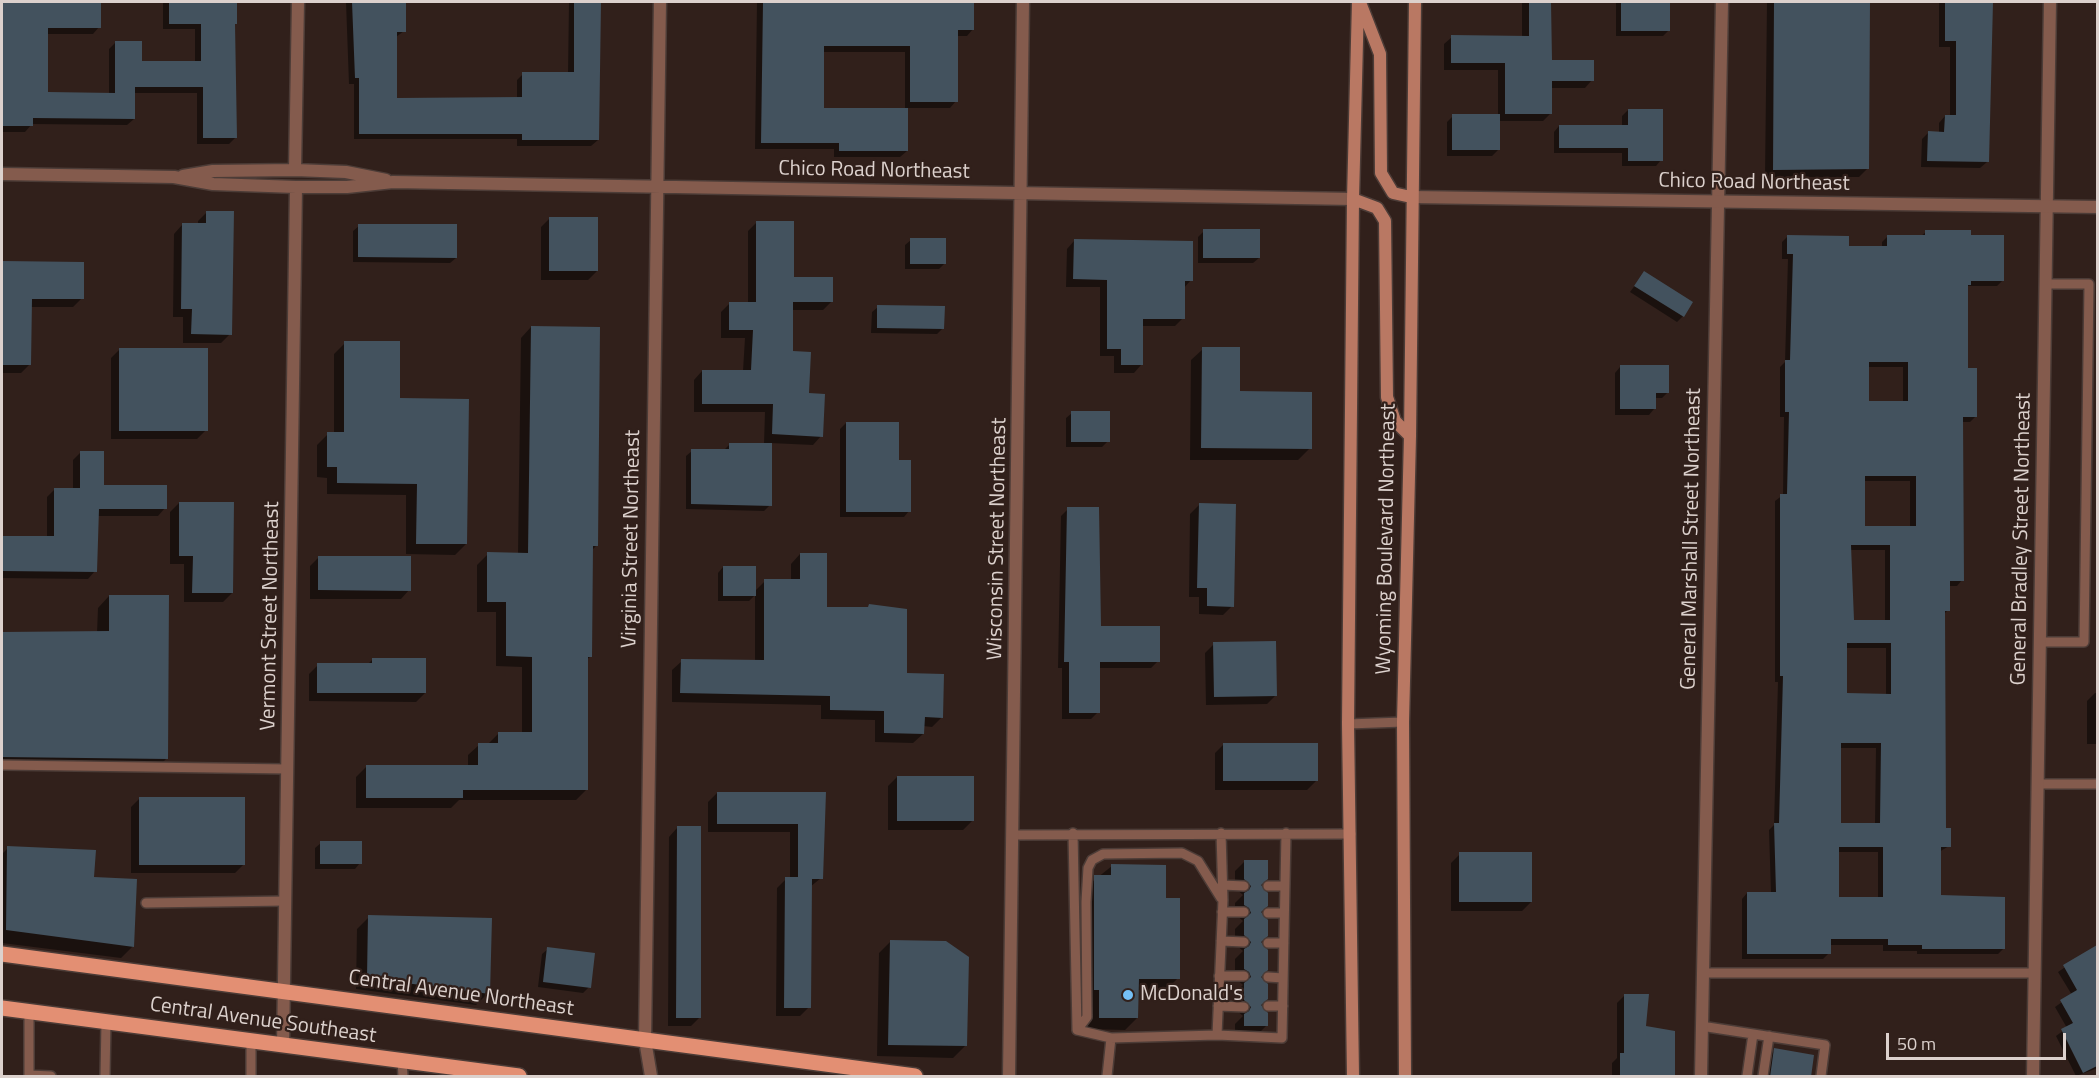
<!DOCTYPE html>
<style>
body{margin:0}
#map{position:relative;width:2099px;height:1078px;overflow:hidden;background:#31201b;font-family:"Titillium Web",sans-serif}
canvas{display:block}
.frame{position:absolute;inset:0;border:3px solid #dcd1cd;pointer-events:none}
.scale{position:absolute;left:1886px;top:1033px;width:180px;height:27px;box-sizing:border-box;border:3px solid #dcd1cd;border-top:0;padding-left:8px;font-size:18px;line-height:21px;white-space:nowrap;color:#dcd1cd;-webkit-text-stroke:4px #31201b;paint-order:stroke}
</style>
<div id="map">
<canvas width="2099" height="1078"></canvas>
<div class="frame"></div>
<div class="scale">50 m</div>
</div>
<script>
const g = document.querySelector('canvas').getContext('2d');
g.lineJoin = 'round';
function fillPath(path, color) { g.fillStyle = color; g.fill(path, 'evenodd'); }
const poly = rows => new Path2D(rows.map(r => 'M' + r).join(''));
function trace(path, color, width, dash) { g.strokeStyle = color; g.lineWidth = width; g.lineCap = dash ? 'butt' : 'round'; g.setLineDash(dash || []); g.stroke(path); }
function drawText(font, color, halo, rows, align = 'center') {
  g.font = font + ' "Titillium Web",sans-serif'; g.lineWidth = 4.5; g.setLineDash([]); g.textBaseline = 'middle'; g.strokeStyle = halo; g.fillStyle = color; for (const [text, x, y, turn = 0] of rows) {
    g.save(); g.translate(x, y); g.rotate((+turn || 0) * Math.PI / 180); g.textAlign = isNaN(turn) ? turn : align; if (halo) g.strokeText(text, 0, 0); g.fillText(text, 0, 0); g.restore();
  }
}
const shadow = poly([
 [2,2,99,2,99,27,93,34,46,34,46,93,109,94,109,49,115,43,141,62,195,62,195,29,163,29,163,2,236,2,236,23,233,26,236,137,229,144,197,144,197,93,134,93,134,119,127,125,32,124,25,132,2,132],
 [346,2,404,2,404,31,396,37,396,99,517,98,517,80,523,74,568,74,569,2,599,2,598,140,591,146,517,146,517,139,354,139,354,84,349,84],
 [757,2,973,2,973,29,967,36,956,36,956,101,950,108,907,108,907,151,900,157,834,157,834,149,755,149],
 [823,52,905,52,905,110,823,110],
 [1522,2,1549,2,1551,61,1592,80,1585,88,1551,88,1550,114,1543,121,1498,121,1498,150,1492,156,1447,156,1447,122,1453,116,1498,116,1498,70,1444,70,1444,44,1452,37,1522,37],
 [1616,2,1669,2,1669,30,1663,36,1616,36],
 [1767,2,1868,2,1867,169,1859,177,1765,177],
 [1939,2,1991,2,1987,162,1980,168,1921,167,1922,139,1928,133,1939,133,1939,123,1945,116,1950,117,1950,47,1939,47],
 [1628,110,1661,160,1656,166,1622,166,1622,153,1554,153,1554,132,1559,126,1622,126,1622,116],
 [207,212,230,334,221,343,183,343,183,317,173,317,174,234,182,225,198,225,198,221],
 [550,218,597,271,588,280,541,280,541,227],
 [757,222,792,278,832,301,823,310,791,310,791,352,821,436,813,445,770,443,770,505,764,511,686,509,686,456,692,451,723,451,730,444,764,444,765,412,694,412,694,380,702,371,743,371,745,338,721,338,721,312,730,303,748,303,748,231],
 [359,226,456,258,450,263,353,262,353,231],
 [1204,231,1259,258,1253,263,1198,263,1198,237],
 [1926,232,1970,237,2003,280,1997,286,1967,286,1967,370,1976,416,1970,422,1961,422,1962,580,1957,586,1948,586,1948,610,1944,614,1945,829,1949,846,1939,852,1939,897,2004,948,1998,954,1917,954,1917,951,1883,951,1883,945,1829,945,1829,953,1823,959,1742,959,1742,899,1747,893,1771,893,1769,830,1774,825,1778,682,1775,682,1775,501,1783,495,1784,417,1780,417,1780,367,1785,362,1788,259,1782,259,1782,242,1788,236,1847,248,1882,248,1882,242,1888,236,1921,236],
 [1868,367,1903,367,1903,403,1868,403],
 [1864,481,1910,481,1910,528,1864,528],
 [1850,550,1885,550,1885,622,1852,622],
 [1846,648,1886,648,1886,695,1846,695],
 [1840,748,1876,748,1875,824,1840,824],
 [1838,852,1878,852,1878,899,1838,899],
 [911,240,945,263,939,269,905,269,905,245],
 [1074,241,1191,280,1183,289,1183,318,1175,326,1141,326,1141,365,1134,373,1114,373,1114,356,1100,356,1100,287,1066,287,1067,249],
 [2,263,83,263,82,298,73,307,30,307,30,364,21,373,2,373],
 [1645,272,1683,316,1677,322,1630,292],
 [878,307,943,328,937,334,871,333,872,312],
 [531,327,596,546,591,551,590,657,586,660,586,790,576,800,459,800,451,808,356,808,356,777,367,766,468,766,468,755,479,745,487,745,498,734,522,734,522,667,496,666,496,612,477,612,477,565,488,554,518,554,521,338],
 [345,343,398,400,466,544,455,555,406,554,406,495,327,494,327,478,317,477,317,445,328,434,334,434,334,354],
 [120,349,206,430,197,439,111,439,111,358],
 [1203,349,1238,393,1310,448,1298,460,1190,460,1191,360],
 [1620,367,1668,392,1662,398,1654,398,1654,409,1649,415,1615,415,1615,373],
 [1072,413,1108,441,1102,447,1066,447,1066,418],
 [846,423,897,461,909,511,904,517,840,517,840,429],
 [81,452,103,487,165,508,158,516,97,516,95,571,88,579,2,578,2,537,47,538,47,497,55,489,73,490,73,460],
 [179,503,232,593,223,602,184,602,184,564,170,564,170,512],
 [1199,505,1232,606,1223,615,1199,614,1199,597,1189,597,1190,514],
 [1068,509,1099,628,1158,661,1151,668,1098,668,1098,712,1091,719,1062,719,1062,668,1058,668,1061,516],
 [800,554,825,609,866,609,905,675,942,717,932,727,923,726,923,734,913,743,875,742,875,720,821,719,821,705,672,702,672,670,682,661,755,662,755,595,749,601,718,601,718,573,723,567,755,591,765,581,791,581,791,564],
 [319,557,409,590,401,599,310,599,310,566],
 [109,596,166,759,154,771,2,768,2,633,97,633,98,608],
 [1214,644,1276,695,1267,704,1206,705,1205,653],
 [373,659,425,693,416,702,309,701,309,674,318,665,367,665],
 [2095,693,2098,693,2098,744,2087,744,2087,701],
 [1224,744,1316,781,1307,790,1215,790,1215,753],
 [897,777,972,821,963,830,888,830,888,786],
 [717,793,825,793,821,878,810,887,809,1007,800,1016,776,1016,777,888,786,879,790,879,790,832,708,832,708,802],
 [140,798,244,864,235,873,131,873,131,807],
 [677,828,700,1017,691,1026,668,1026,669,837],
 [321,843,360,863,355,869,315,869,315,848],
 [8,848,93,878,133,946,121,958,2,943,2,854],
 [1460,854,1531,902,1522,911,1451,911,1451,863],
 [1244,862,1259,887,1259,1007,1266,1026,1257,1035,1235,1035,1235,1024,1243,1016,1235,1009,1235,993,1243,985,1235,978,1235,959,1243,951,1235,944,1235,929,1243,921,1235,914,1235,903,1243,895,1235,888,1235,871],
 [1112,866,1164,899,1178,978,1166,990,1137,990,1137,1018,1125,1030,1087,1029,1087,1001,1082,1001,1083,889],
 [369,917,488,993,476,1005,356,989,357,929],
 [891,941,965,1046,953,1058,877,1056,879,953],
 [548,949,589,987,583,993,538,987,542,954],
 [2083,955,2098,984,2098,1068,2076,1076,2056,1036,2067,1028,2055,1007,2072,995,2058,972],
 [1625,995,1645,1027,1674,1076,1612,1076,1612,1063,1617,1058,1617,1003],
 [1775,1050,1809,1076,1765,1076,1769,1056]
]);
const building = poly([
 [2,2,101,2,101,28,48,28,48,92,115,93,115,41,142,41,142,61,201,61,201,24,169,24,169,2,237,2,237,24,235,24,237,138,203,138,203,87,135,87,135,119,33,118,33,126,2,126],
 [352,2,406,2,406,32,397,32,397,98,522,97,522,72,574,72,574,2,601,2,599,140,522,140,522,134,359,134,359,78,355,78],
 [763,2,974,2,974,30,958,30,958,102,910,102,910,46,824,46,824,108,908,108,908,151,839,151,839,143,761,143],
 [1529,2,1551,2,1552,60,1594,60,1594,81,1552,81,1552,114,1505,114,1505,63,1451,63,1451,35,1529,36],
 [1621,2,1670,2,1670,31,1621,31],
 [1774,2,1870,2,1869,169,1773,170],
 [1945,2,1993,2,1989,162,1927,161,1928,131,1944,132,1945,115,1956,115,1956,41,1945,41],
 [1628,109,1663,109,1663,161,1628,161,1628,148,1559,148,1559,125,1628,125],
 [1452,114,1500,114,1500,150,1452,150],
 [206,211,234,211,232,335,191,334,192,309,181,309,182,223,206,223],
 [549,217,598,217,598,271,549,271],
 [756,221,794,221,794,277,833,277,833,302,793,302,793,351,811,352,809,393,825,394,823,437,772,434,773,404,702,404,702,370,751,370,753,330,729,330,729,302,756,302],
 [358,224,457,224,457,258,358,257],
 [1203,229,1260,229,1260,258,1203,258],
 [1925,230,1971,230,1971,235,2004,235,2004,281,1971,281,1971,285,1968,285,1968,368,1977,368,1977,417,1963,417,1964,581,1950,581,1950,611,1945,611,1946,828,1951,828,1951,847,1941,847,1941,895,2005,897,2005,949,1922,949,1922,945,1888,945,1888,939,1831,939,1831,954,1747,954,1747,892,1776,892,1774,823,1779,823,1783,676,1780,676,1780,494,1787,494,1789,412,1785,412,1785,360,1790,360,1793,254,1787,254,1787,235,1849,236,1849,246,1887,246,1887,235,1925,235],
 [1869,362,1908,362,1908,401,1869,401],
 [1865,476,1916,476,1916,526,1865,526],
 [1851,545,1890,545,1890,620,1854,620],
 [1847,643,1891,643,1891,694,1847,693],
 [1841,743,1881,743,1880,823,1841,823],
 [1839,847,1883,847,1883,897,1839,897],
 [910,238,946,238,946,264,910,264],
 [1074,239,1193,241,1193,281,1185,281,1185,319,1143,319,1143,365,1121,365,1121,349,1107,349,1107,280,1073,279],
 [2,261,84,262,84,299,32,299,31,365,2,365],
 [1644,271,1693,302,1684,317,1634,286],
 [877,305,945,306,944,329,877,328],
 [531,326,600,327,598,546,593,546,592,657,588,657,588,790,463,790,463,798,366,798,366,765,478,765,478,743,498,743,498,732,532,732,532,657,506,656,506,602,487,602,487,552,528,553],
 [344,341,400,341,400,398,469,399,467,544,416,544,417,484,337,483,337,467,327,467,327,432,344,432],
 [1202,347,1240,347,1240,391,1312,392,1312,449,1201,448],
 [119,348,208,348,208,431,119,431],
 [1620,365,1669,365,1669,393,1656,393,1656,409,1620,409],
 [1071,411,1110,411,1110,442,1071,442],
 [846,422,899,422,899,460,911,460,911,512,846,512],
 [729,443,772,443,772,506,691,504,691,449,729,449],
 [80,451,104,451,104,485,167,485,167,509,99,509,97,572,2,571,2,536,54,536,54,488,80,488],
 [179,502,234,502,233,593,192,593,193,556,179,556],
 [1199,503,1236,504,1234,607,1207,606,1207,588,1197,588],
 [1067,507,1099,507,1101,626,1160,626,1160,662,1100,662,1100,713,1069,713,1069,662,1064,662],
 [800,553,827,553,827,607,868,607,869,604,907,609,907,673,944,674,943,718,925,717,924,734,884,733,884,711,830,710,830,696,680,693,681,659,764,660,764,579,800,579],
 [318,556,411,556,411,591,318,590],
 [723,566,756,566,756,596,723,596],
 [109,595,169,595,168,759,2,757,2,632,109,631],
 [1276,641,1277,696,1214,697,1213,642],
 [372,658,426,658,426,693,317,693,317,663,372,663],
 [1223,743,1318,743,1318,781,1223,781],
 [897,776,974,776,974,821,897,821],
 [717,792,826,792,823,879,812,879,811,1008,784,1008,785,877,798,877,798,824,717,824],
 [139,797,245,797,245,865,139,865],
 [677,826,701,826,701,1018,676,1018],
 [320,841,362,841,362,864,320,864],
 [7,846,96,850,94,877,137,879,134,947,6,930],
 [1459,852,1532,852,1532,902,1459,902],
 [1244,860,1268,860,1268,879,1261,885,1268,893,1268,906,1261,912,1268,920,1268,936,1261,942,1268,950,1268,970,1261,977,1268,984,1268,999,1261,1005,1268,1013,1268,1026,1244,1026,1244,1014,1249,1011,1251,1007,1244,1000,1244,983,1251,977,1249,972,1244,969,1244,949,1249,946,1251,942,1244,935,1244,919,1251,913,1249,908,1244,905,1244,893,1249,890,1251,886,1244,879],
 [1111,864,1166,865,1166,898,1180,898,1180,979,1139,979,1138,1018,1099,1018,1099,990,1094,990,1094,875,1111,875],
 [368,915,492,918,490,994,367,978],
 [890,940,946,941,969,957,967,1046,888,1045],
 [2097,945,2097,1066,2083,1073,2061,1029,2073,1023,2060,1000,2077,990,2063,965],
 [547,947,595,953,591,988,543,982],
 [1624,994,1649,994,1646,1026,1675,1031,1675,1077,1620,1077,1620,1053,1624,1053],
 [1774,1048,1814,1055,1811,1077,1770,1077]
]);
const service = poly([
 [2040,642,2084,642,2089,284,2045,284],
 [1348,724,1403,722],
 [2,765,288,769],
 [2038,784,2098,784],
 [1073,833,1077,1030,1111,1038],
 [1013,835,1351,834],
 [1222,885,1244,886],
 [1268,886,1285,886],
 [146,903,286,901],
 [1222,912,1244,912],
 [1268,913,1284,913],
 [1221,941,1244,942],
 [1268,943,1284,943],
 [1702,973,2035,973],
 [1219,976,1244,976],
 [1268,977,1283,978],
 [1218,1006,1244,1007],
 [1268,1006,1283,1006],
 [29,1011,29,1076],
 [1701,1026,1825,1045,1821,1076],
 [1077,1030,1087,1017,1086,902,1088,868,1092,860,1103,854,1182,853,1198,861,1221,898],
 [1217,1035,1282,1038,1286,833],
 [251,1041,251,1076],
 [402,1061,403,1076],
 [29,1075,51,1076],
 [105,1076,106,1022],
 [1107,1076,1111,1038,1217,1035,1223,900,1221,833],
 [1747,1076,1753,1034],
 [1763,1076,1769,1036]
]);
const minor = poly([
 [295,170,298,2],
 [2,174,174,177,213,184,296,187,347,187,393,182,1353,199],
 [183,176,213,171,295,170,346,172,386,180],
 [283,1045,296,187],
 [651,1076,645,1040,660,2],
 [1009,1076,1023,2],
 [1701,1076,1722,2],
 [2033,1076,2050,2]
]);
const tertiary = poly([
 [1411,197,2098,207]
]);
const secondary = poly([
 [1361,5,1380,54,1381,173,1393,193,1411,197],
 [1353,199,1377,208,1385,221,1387,397,1395,421,1410,436],
 [1353,1076,1348,724,1353,199,1358,2],
 [1405,1076,1403,722,1410,436,1415,2]
]);
const primary = poly([
 [2,954,915,1076],
 [2,1008,519,1076]
]);
const markers = [
 [1128,995,6,"#75c0f6"]
];
const streetNames = [
 ["Chico Road Northeast",874,171,1],
 ["Chico Road Northeast",1754,183,1],
 ["Virginia Street Northeast",632,539,-89],
 ["Wisconsin Street Northeast",998,539,-89],
 ["Wyoming Boulevard Northeast",1387,539,-89],
 ["General Marshall Street Northeast",1692,539,-89],
 ["General Bradley Street Northeast",2022,539,-89],
 ["Vermont Street Northeast",271,616,-89],
 ["Central Avenue Northeast",461,994,8],
 ["Central Avenue Southeast",263,1021,8]
];
const poiNames = [
 ["McDonald's",1140,995]
];
fillPath(shadow, '#0007');
fillPath(building, '#43525e');
trace(service, '#4c3c37', 12);
trace(minor, '#4c3c37', 15);
trace(tertiary, '#4c3c37', 15);
trace(secondary, '#4c3c37', 15);
trace(primary, '#4c3c37', 18);
trace(service, '#845b4d', 9);
trace(minor, '#845b4d', 12);
trace(tertiary, '#845b4d', 12);
trace(secondary, '#b97863', 12);
trace(primary, '#e38f73', 15);
for (const [x, y, r, color] of markers) { const dot = new Path2D(); dot.arc(x, y, r, 0, 2 * Math.PI); g.fillStyle = color; g.fill(dot); trace(dot, '#31201b', 2); }
drawText('21px', '#dcd1cd', '#31201b', streetNames);
drawText('21px', '#dcd1cd', '#31201b', poiNames, 'left');
</script>
